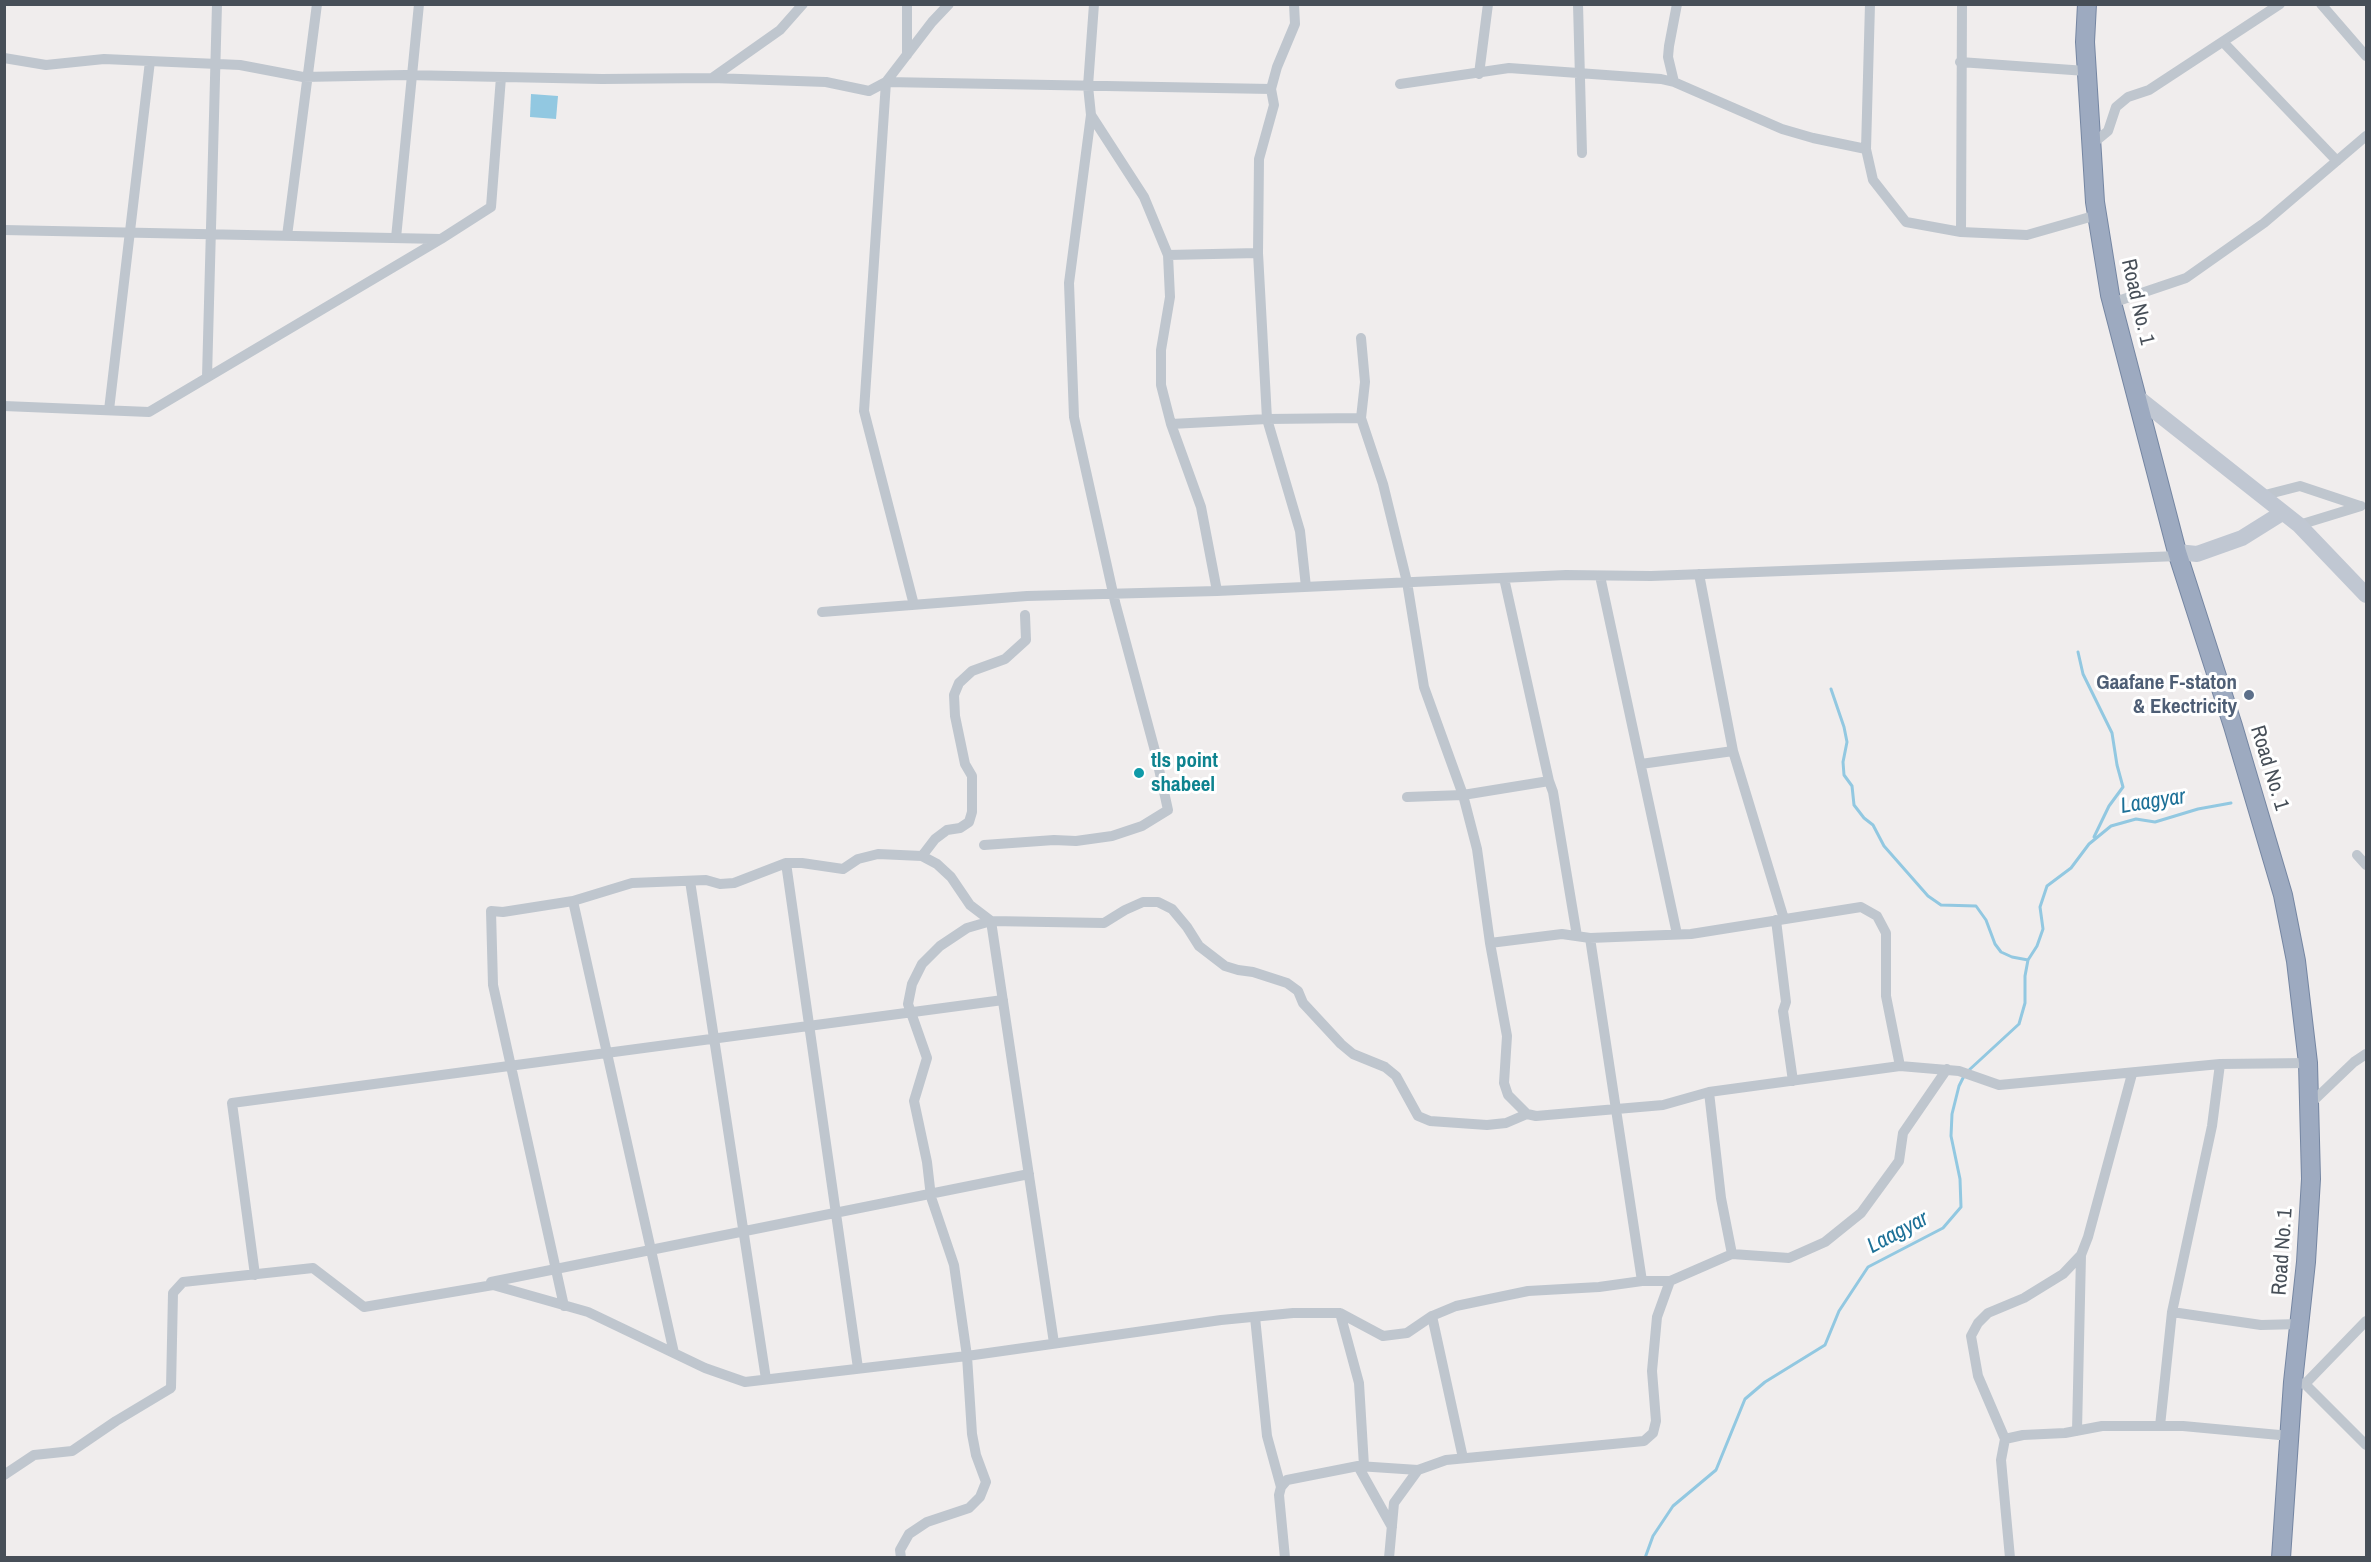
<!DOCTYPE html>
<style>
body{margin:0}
#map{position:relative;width:2371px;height:1562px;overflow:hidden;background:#f0eded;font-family:"Archivo Narrow",sans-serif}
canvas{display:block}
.frame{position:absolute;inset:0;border:6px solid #474f58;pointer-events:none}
</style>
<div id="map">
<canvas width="2371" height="1562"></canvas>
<div class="frame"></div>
</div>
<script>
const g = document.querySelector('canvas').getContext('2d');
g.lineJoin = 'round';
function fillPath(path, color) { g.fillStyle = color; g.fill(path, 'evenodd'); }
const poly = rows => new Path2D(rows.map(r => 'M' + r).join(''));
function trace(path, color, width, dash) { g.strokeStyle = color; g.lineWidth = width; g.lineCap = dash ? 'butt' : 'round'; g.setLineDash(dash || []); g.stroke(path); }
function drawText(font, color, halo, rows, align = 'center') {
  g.font = font + ' "Archivo Narrow",sans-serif'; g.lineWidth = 6; g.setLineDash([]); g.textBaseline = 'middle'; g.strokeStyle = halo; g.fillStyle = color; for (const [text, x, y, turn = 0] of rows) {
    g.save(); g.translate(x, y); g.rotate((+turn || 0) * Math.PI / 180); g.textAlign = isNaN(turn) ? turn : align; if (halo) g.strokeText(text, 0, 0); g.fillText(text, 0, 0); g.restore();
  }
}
const water = poly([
 [531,94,558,96,556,119,530,117]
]);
const stream = poly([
 [2078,652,2083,674,2112,733,2117,765,2123,787,2109,806,2094,837],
 [1831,689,1844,727,1847,742,1843,762,1844,775,1852,786,1854,805,1864,818,1873,825,1884,846,1928,896,1941,905,1976,906,1986,920,1995,944,2001,952,2012,957,2028,960],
 [1968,1071,2019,1024,2025,1003,2025,976,2028,960,2037,946,2043,929,2040,907,2047,886,2071,868,2089,844,2111,826,2136,819,2155,822,2198,809,2231,803],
 [1645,1558,1653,1536,1673,1506,1716,1470,1745,1399,1765,1382,1825,1345,1839,1311,1868,1267,1943,1228,1961,1207,1960,1179,1951,1136,1952,1114,1959,1086,1964,1076]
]);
const minor = poly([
 [907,4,907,55],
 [1094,4,1088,86,1091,115,1144,197,1168,255,1170,297,1161,350,1161,385,1171,424,1201,507,1217,591],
 [1294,4,1295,24,1277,67,1271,89,1274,105,1259,159,1258,253,1267,419,1300,531,1306,587],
 [1578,4,1582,153],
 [1870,4,1866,149,1873,180,1906,222,1961,232,2027,235,2097,215],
 [2321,4,2366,56],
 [2223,42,2337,161],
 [4,58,46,65,104,59,240,65,303,77,405,75,602,79,712,78,826,82,869,91,886,82,932,22,949,4],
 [1960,62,2086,71],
 [1479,74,1488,4],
 [712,78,780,30,803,4],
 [1674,82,1668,57,1669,46,1677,4],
 [1400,84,1509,68,1661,79,1674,82,1782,129,1813,138,1866,149],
 [2091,145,2108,131,2116,107,2128,97,2149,90,2280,4],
 [4,230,441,239,491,207,501,77],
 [1961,232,1962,4],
 [287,236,317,4],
 [396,238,419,4],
 [1168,255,1258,253],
 [2112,303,2186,278,2264,223,2366,136],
 [1361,338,1365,382,1361,418,1383,484,1407,582,1424,687,1463,795,1477,849,1490,943,1507,1036,1504,1083,1508,1095,1527,1114,1536,1116,1663,1105,1709,1092,1900,1066,1959,1071,1999,1085,2220,1064,2308,1063],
 [207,377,217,4],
 [4,406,149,412,441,239],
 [109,410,150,61],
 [1171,424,1267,419,1361,418],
 [2261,496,2300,486,2360,506],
 [2299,525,2361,506],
 [1699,574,1733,751,1784,919],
 [1600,576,1677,934],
 [1504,578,1549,781],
 [914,605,864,411,886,82,1271,89],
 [822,612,1027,596,1217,591,1566,575,1651,576,2179,556],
 [1641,764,1733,751],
 [1407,797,1463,795,1549,781,1553,792,1577,936],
 [984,845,1054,840,1076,841,1112,836,1142,826,1168,810,1155,751,1115,602,1074,417,1069,283,1091,115],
 [2357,855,2366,865],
 [922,856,935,839,947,830,960,828,969,822,972,812,972,776,965,764,955,716,954,695,959,683,972,671,1005,659,1026,640,1025,615],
 [786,863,858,1368],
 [690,881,766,1379],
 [573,901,674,1353],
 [1776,920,1786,1002,1783,1011,1793,1081],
 [1590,938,1642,1281],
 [1490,943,1562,934,1590,938,1691,934,1861,907,1877,916,1886,933,1886,996,1900,1066],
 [1709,1092,1721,1198,1732,1254],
 [2309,1105,2354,1062,2366,1054],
 [255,1275,232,1103,1003,1000],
 [491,1282,1029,1174],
 [564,1306,493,985,491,911,503,912,573,901,632,883,706,880,720,884,734,883,786,863,802,863,843,869,858,859,878,854,922,856,937,864,951,877,970,905,991,921,1054,1343],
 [2172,1312,2261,1325,2300,1324],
 [1340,1313,1359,1383,1364,1466],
 [1432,1316,1463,1458],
 [1255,1317,1267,1436,1281,1487],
 [2293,1382,2305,1384,2366,1321],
 [2305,1384,2366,1445],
 [2160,1426,2172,1312,2212,1126,2220,1064],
 [2077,1431,2081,1255],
 [2005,1439,2023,1435,2065,1433,2102,1426,2183,1426,2290,1436],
 [1358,1466,1392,1527],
 [4,1475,34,1455,72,1451,116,1421,171,1388,173,1293,183,1282,313,1268,364,1307,493,1285,588,1312,705,1368,745,1382,967,1356,1221,1320,1293,1313,1340,1313,1383,1336,1407,1333,1432,1316,1456,1306,1528,1291,1599,1287,1642,1281,1670,1281,1732,1254,1789,1258,1825,1242,1861,1213,1899,1161,1903,1133,1947,1069],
 [901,1558,900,1550,909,1534,927,1522,969,1508,980,1497,986,1482,976,1455,972,1434,967,1356,954,1265,931,1197,927,1162,914,1101,927,1058,908,1004,912,984,922,964,940,946,967,928,991,921,1104,923,1125,910,1143,902,1158,902,1172,909,1187,927,1199,946,1225,966,1238,970,1253,972,1287,983,1298,991,1303,1003,1341,1044,1353,1054,1385,1067,1396,1076,1418,1116,1430,1121,1487,1125,1506,1123,1527,1114],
 [1285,1558,1279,1495,1281,1487,1287,1480,1358,1466,1418,1470],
 [1389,1558,1394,1503,1418,1470,1446,1460,1644,1441,1653,1433,1656,1421,1652,1371,1657,1317,1670,1281],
 [2010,1558,2001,1460,2005,1439,1978,1376,1971,1336,1978,1323,1988,1313,2024,1298,2063,1274,2081,1255,2088,1237,2132,1074]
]);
const secondary = poly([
 [2137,397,2299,525,2366,595],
 [2177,552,2197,554,2242,538,2282,513]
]);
const trunk = poly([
 [2087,4,2085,42,2095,202,2110,295,2177,552,2233,726,2283,895,2296,961,2308,1063,2311,1179,2306,1262,2293,1382,2281,1558]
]);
const markers = [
 [2249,695,6,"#5c6f8a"],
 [1139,773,6,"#0f9aa8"]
];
const streetNames = [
 ["Road No. 1",2137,302,77],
 ["Road No. 1",2269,768,73],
 ["Road No. 1",2283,1252,-86]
];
const serviceNames = [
 ["Gaafane F-staton",2237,683],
 ["& Ekectricity",2237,707]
];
const cultureNames = [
 ["tls point",1151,761],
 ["shabeel",1151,785]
];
const waterNames = [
 ["Laagyar",2153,802,-9],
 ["Laagyar",1898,1233,-28]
];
fillPath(water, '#92c8e1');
trace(stream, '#92c8e1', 3);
trace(trunk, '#7586a2', 20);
trace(minor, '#bfc6ce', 10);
trace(secondary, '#c0c7d2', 16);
trace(trunk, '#9daac0', 18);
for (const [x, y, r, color] of markers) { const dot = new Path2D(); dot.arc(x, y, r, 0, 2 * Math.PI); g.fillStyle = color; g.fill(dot); trace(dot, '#fff', 2); }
drawText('21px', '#474f58', '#fff', streetNames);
drawText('bold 21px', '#4e5e75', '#fff', serviceNames, 'right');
drawText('bold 21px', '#0d838f', '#fff', cultureNames, 'left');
drawText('italic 22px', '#1c7097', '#fff', waterNames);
</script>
